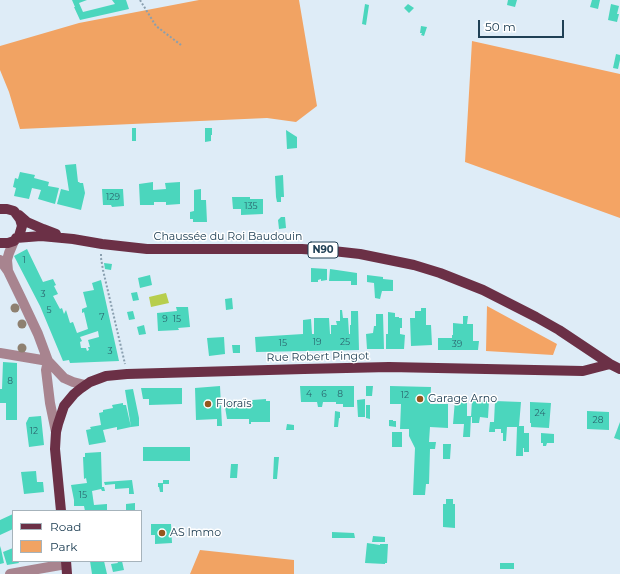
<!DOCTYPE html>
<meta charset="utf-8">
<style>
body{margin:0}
#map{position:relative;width:620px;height:574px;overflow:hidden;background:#deecf7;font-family:Montserrat,sans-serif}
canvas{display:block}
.legend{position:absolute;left:12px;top:510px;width:130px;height:52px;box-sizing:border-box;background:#fff;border:1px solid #a6b3bb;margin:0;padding:5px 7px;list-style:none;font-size:12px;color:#204055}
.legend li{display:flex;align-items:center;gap:8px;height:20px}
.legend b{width:20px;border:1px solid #a6b3bb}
.scale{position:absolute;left:478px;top:20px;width:86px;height:18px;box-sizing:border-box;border:2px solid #204055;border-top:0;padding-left:5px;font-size:12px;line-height:14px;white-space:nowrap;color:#204055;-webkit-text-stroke:3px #fff;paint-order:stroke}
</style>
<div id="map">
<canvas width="620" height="574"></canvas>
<ul class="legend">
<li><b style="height:5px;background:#6b3046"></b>Road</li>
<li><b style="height:11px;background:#f1a363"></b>Park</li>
</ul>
<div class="scale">50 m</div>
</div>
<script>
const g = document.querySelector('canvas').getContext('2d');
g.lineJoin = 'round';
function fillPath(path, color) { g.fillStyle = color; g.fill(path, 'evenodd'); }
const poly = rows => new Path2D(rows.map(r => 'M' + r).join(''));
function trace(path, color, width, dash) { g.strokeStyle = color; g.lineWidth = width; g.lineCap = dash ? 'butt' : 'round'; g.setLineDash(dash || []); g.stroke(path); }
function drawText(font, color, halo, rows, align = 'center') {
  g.font = font + ' Montserrat,sans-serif'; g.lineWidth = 3; g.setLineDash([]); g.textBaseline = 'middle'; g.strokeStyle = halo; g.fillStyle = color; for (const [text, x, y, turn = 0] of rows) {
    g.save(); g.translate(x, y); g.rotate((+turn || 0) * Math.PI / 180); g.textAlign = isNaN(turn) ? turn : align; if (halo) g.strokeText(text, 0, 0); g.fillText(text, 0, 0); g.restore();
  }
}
const green = poly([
 [199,0,299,0,317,106,296,122,267,118,20,129,9,92,0,70,0,46,79,23],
 [200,550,294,560,294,574,190,574]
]);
const forest = poly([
 [472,41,620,74,620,218,465,162],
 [487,306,557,344,553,355,486,351]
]);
const water = poly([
 [166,293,169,303,151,307,149,297]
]);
const building = poly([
 [72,0,87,0,79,3,83,12,115,4,112,0,126,0,129,9,80,20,74,7,75,7],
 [508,0,517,0,515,7,507,5],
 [592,0,600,0,598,9,590,7],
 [365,4,369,5,366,25,362,24],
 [408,4,414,8,409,13,404,8],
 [611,4,619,6,617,14,619,14,617,22,608,20],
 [421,26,427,27,424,36,421,35,422,33,420,33],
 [616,54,620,55,620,60,618,69,613,68],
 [132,128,136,128,136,141,132,141],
 [205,128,212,128,212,135,211,135,211,141,205,142],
 [286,130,297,137,297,148,287,149],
 [76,164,78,182,79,182,80,183,83,183,85,193,81,210,57,204,61,189,69,191,65,165],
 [20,172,35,175,34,178,49,182,48,186,59,188,55,204,38,199,41,190,32,188,29,199,14,196,16,188,13,187,15,178,18,179],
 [283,175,284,197,281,197,281,202,277,202,276,197,275,176],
 [153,182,153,190,166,189,165,183,180,182,180,204,166,205,166,202,154,202,154,205,140,205,139,184],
 [102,189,123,189,124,206,112,207,111,205,103,205],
 [201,189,201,200,206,200,207,222,193,222,193,219,190,219,190,212,194,211,194,190],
 [232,197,250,197,250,199,263,199,263,214,241,215,241,209,233,209],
 [281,217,285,217,286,228,279,229,278,220],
 [27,249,43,282,53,279,56,285,54,286,58,294,53,296,60,309,62,308,64,314,66,310,70,323,73,322,77,333,88,329,84,312,82,313,82,309,87,307,83,292,94,290,92,283,101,280,119,361,70,363,69,360,63,361,40,306,14,256],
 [98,331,99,337,88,340,90,347,88,347,89,350,87,351,86,348,81,348,80,342,82,341,80,337],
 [104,263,112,264,111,270,105,269],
 [311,268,327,269,327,280,321,281,321,279,318,280,318,282,311,282],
 [330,269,357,273,357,285,351,285,351,281,329,281],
 [150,275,152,285,140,288,138,278],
 [367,275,383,277,383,279,393,280,393,291,382,291,380,299,375,298,374,283,367,282],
 [137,292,139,300,133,301,131,293],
 [232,298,233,309,226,310,225,299],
 [176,307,188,307,190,327,178,328,179,330,158,331,157,313,177,311],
 [421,308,426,308,426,325,431,325,432,345,411,346,410,318,415,318,415,311,421,311],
 [340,310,342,310,343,318,348,318,349,334,350,334,350,325,351,325,351,311,358,311,359,350,256,352,255,337,303,334,303,320,311,319,312,334,314,334,314,318,329,318,330,334,331,334,331,325,337,325,336,321,340,321],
 [133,311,135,319,129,320,127,312],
 [388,312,395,313,395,317,399,317,399,318,402,318,402,328,400,328,400,334,405,335,404,349,386,349,386,334,388,334],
 [376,314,383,314,384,349,367,349,366,334,373,333,374,326,376,326],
 [463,316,468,316,467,324,473,324,473,341,479,341,478,350,438,350,438,338,452,338,452,335,453,335,453,323,463,324],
 [144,325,146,334,139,335,137,327],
 [224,337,225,354,209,356,207,338],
 [232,345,240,345,240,353,233,353],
 [3,362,17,363,17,420,6,420,6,403,0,403,0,389,2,389],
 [220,386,222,426,217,426,217,419,196,420,195,388],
 [300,386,354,386,354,407,343,407,343,404,336,404,336,402,323,402,322,407,318,407,317,402,301,402],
 [366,386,373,386,372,396,366,396],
 [390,386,431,387,430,404,448,404,448,428,430,427,429,442,436,442,435,449,430,449,429,484,426,484,425,495,413,495,415,448,409,436,409,429,400,429,401,404,390,404],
 [141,388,182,388,182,404,149,405,149,399,143,399],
 [133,389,139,418,139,426,131,427,125,390],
 [266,399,266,401,270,401,270,422,251,422,251,424,249,424,249,419,227,419,225,407,226,407,226,402,230,402,231,400,244,400,244,402,248,401,252,401,252,400],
 [365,399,365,417,358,417,357,400],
 [455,400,467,400,467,416,471,416,470,437,463,437,464,424,453,424],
 [472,400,489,401,488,418,480,417,479,423,472,423,472,417,471,417],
 [495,401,521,402,519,426,524,426,524,433,529,433,529,452,524,452,524,448,523,448,523,456,516,456,517,427,507,427,506,441,503,441,503,433,501,433,501,429,495,429,495,432,489,432,490,422,494,422],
 [530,402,551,403,549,428,531,427,531,423,530,423],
 [123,403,123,405,126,405,131,427,117,430,117,427,103,430,106,442,89,445,86,430,91,429,90,427,101,425,99,413,103,412,103,410,113,408,112,405],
 [366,405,370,405,370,419,366,418],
 [335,411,340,412,340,418,339,418,338,427,334,427],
 [587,411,609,412,609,430,587,429],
 [41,416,44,445,29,447,26,423,29,417],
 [389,420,393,420,393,421,396,421,396,427,389,426],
 [620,422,620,440,614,438],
 [287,424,294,425,294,430,286,430],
 [392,432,402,432,402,447,392,447],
 [541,433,554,434,554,443,547,443,546,446,543,446,543,443,541,443],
 [443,444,451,444,450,459,443,459],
 [143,447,190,447,190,461,143,461],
 [101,452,102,487,104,487,105,491,102,491,101,489,92,491,94,505,107,504,107,511,85,511,84,506,74,506,74,500,71,485,87,483,86,478,84,479,83,457,85,457,85,453],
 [274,457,279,457,277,479,273,479],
 [231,464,238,464,237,478,230,478],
 [36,471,37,482,43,482,44,492,24,494,21,472],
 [132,480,134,494,129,494,129,488,115,489,115,484,105,485,104,482],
 [163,480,169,480,169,484,163,484,163,492,160,492,159,487,158,487,158,483,163,483],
 [446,499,453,499,453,504,455,504,455,528,443,527,443,504,446,504],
 [135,503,135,511,126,511,126,504],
 [13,514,13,529,0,535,0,520],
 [151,524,171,524,172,543,155,544,155,535,151,535],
 [332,532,354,533,355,538,332,538],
 [373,536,385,537,385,542,372,542],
 [367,543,380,545,380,544,388,544,387,563,385,563,385,564,365,563],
 [0,546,1,549,4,563,0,564],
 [13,548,13,561,18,561,19,563,7,565,3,552],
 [90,561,104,561,107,574,92,574],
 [117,561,122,561,124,570,113,572,111,564,118,563],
 [500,563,514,563,514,569,500,569]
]);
const path = poly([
 [140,0,156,26,181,45],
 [101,254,101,258,103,270,125,364]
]);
const minor = poly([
 [0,260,8,271,22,300,38,334,48,361,64,378,73,382,85,385],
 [8,271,7,260,9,253,14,241],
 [0,353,48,361],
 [48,361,46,370,50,403,56,432],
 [10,574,66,564]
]);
const major = poly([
 [0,209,7,209,14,211,20,219,22,226,19,236,14,241,8,243,0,243],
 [19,215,27,222,43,229,56,234],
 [16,238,41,236,73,239,102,244,147,249,302,249,333,251,360,254,414,265,440,273,483,290,536,317,559,330,610,364,620,369],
 [61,511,55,449,56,432,58,424,64,406,74,394,80,389,90,382,106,376,127,374,304,369,389,367,583,371,610,364],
 [66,561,67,574]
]);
const trees = [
 [15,308],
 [22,324],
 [22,348]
];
const markers = [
 [420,399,4,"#95571d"],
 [208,404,4,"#95571d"],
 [162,533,4,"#95571d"]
];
const numberNames = [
 ["129",113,197],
 ["135",251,206],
 ["1",24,260],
 ["3",43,294],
 ["5",49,310],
 ["7",102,317],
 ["9",165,319],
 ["15",177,319],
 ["19",317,342],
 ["25",345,342],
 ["15",283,343],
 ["39",457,344],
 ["3",110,351],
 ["8",10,381],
 ["4",309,394],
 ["6",324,394],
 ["8",340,394],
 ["12",405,395],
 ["24",540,413],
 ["28",598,420],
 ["12",34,431],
 ["15",83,495]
];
const shields = [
 [323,250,30]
];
const shieldNames = [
 ["N90",323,250]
];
const streetNames = [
 ["Chaussée du Roi Baudouin",228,237],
 ["Rue Robert Pingot",318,357,-1]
];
const poiNames = [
 ["Garage Arno",428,399],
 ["Floraïs",216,404],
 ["AS Immo",170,533]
];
fillPath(green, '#f1a363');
fillPath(forest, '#f4a464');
fillPath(water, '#b7ce4d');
fillPath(building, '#4bd6bd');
trace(path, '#899faf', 2, [2, 2]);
trace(minor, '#a8848f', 10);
trace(major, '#6b3046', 10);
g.fillStyle = '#8e8070';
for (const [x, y] of trees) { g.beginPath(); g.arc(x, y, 4.5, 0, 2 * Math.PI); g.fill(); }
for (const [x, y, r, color] of markers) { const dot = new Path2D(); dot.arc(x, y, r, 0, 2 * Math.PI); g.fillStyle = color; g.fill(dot); trace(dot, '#fff', 1.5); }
drawText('9px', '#2b666f', null, numberNames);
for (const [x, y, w] of shields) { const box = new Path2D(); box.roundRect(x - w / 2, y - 8, w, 16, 3); g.fillStyle = '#fff'; g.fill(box); trace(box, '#204055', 1); }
drawText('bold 10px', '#204055', null, shieldNames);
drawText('11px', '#204055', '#fff', streetNames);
drawText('11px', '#204055', '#fff', poiNames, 'left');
</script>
